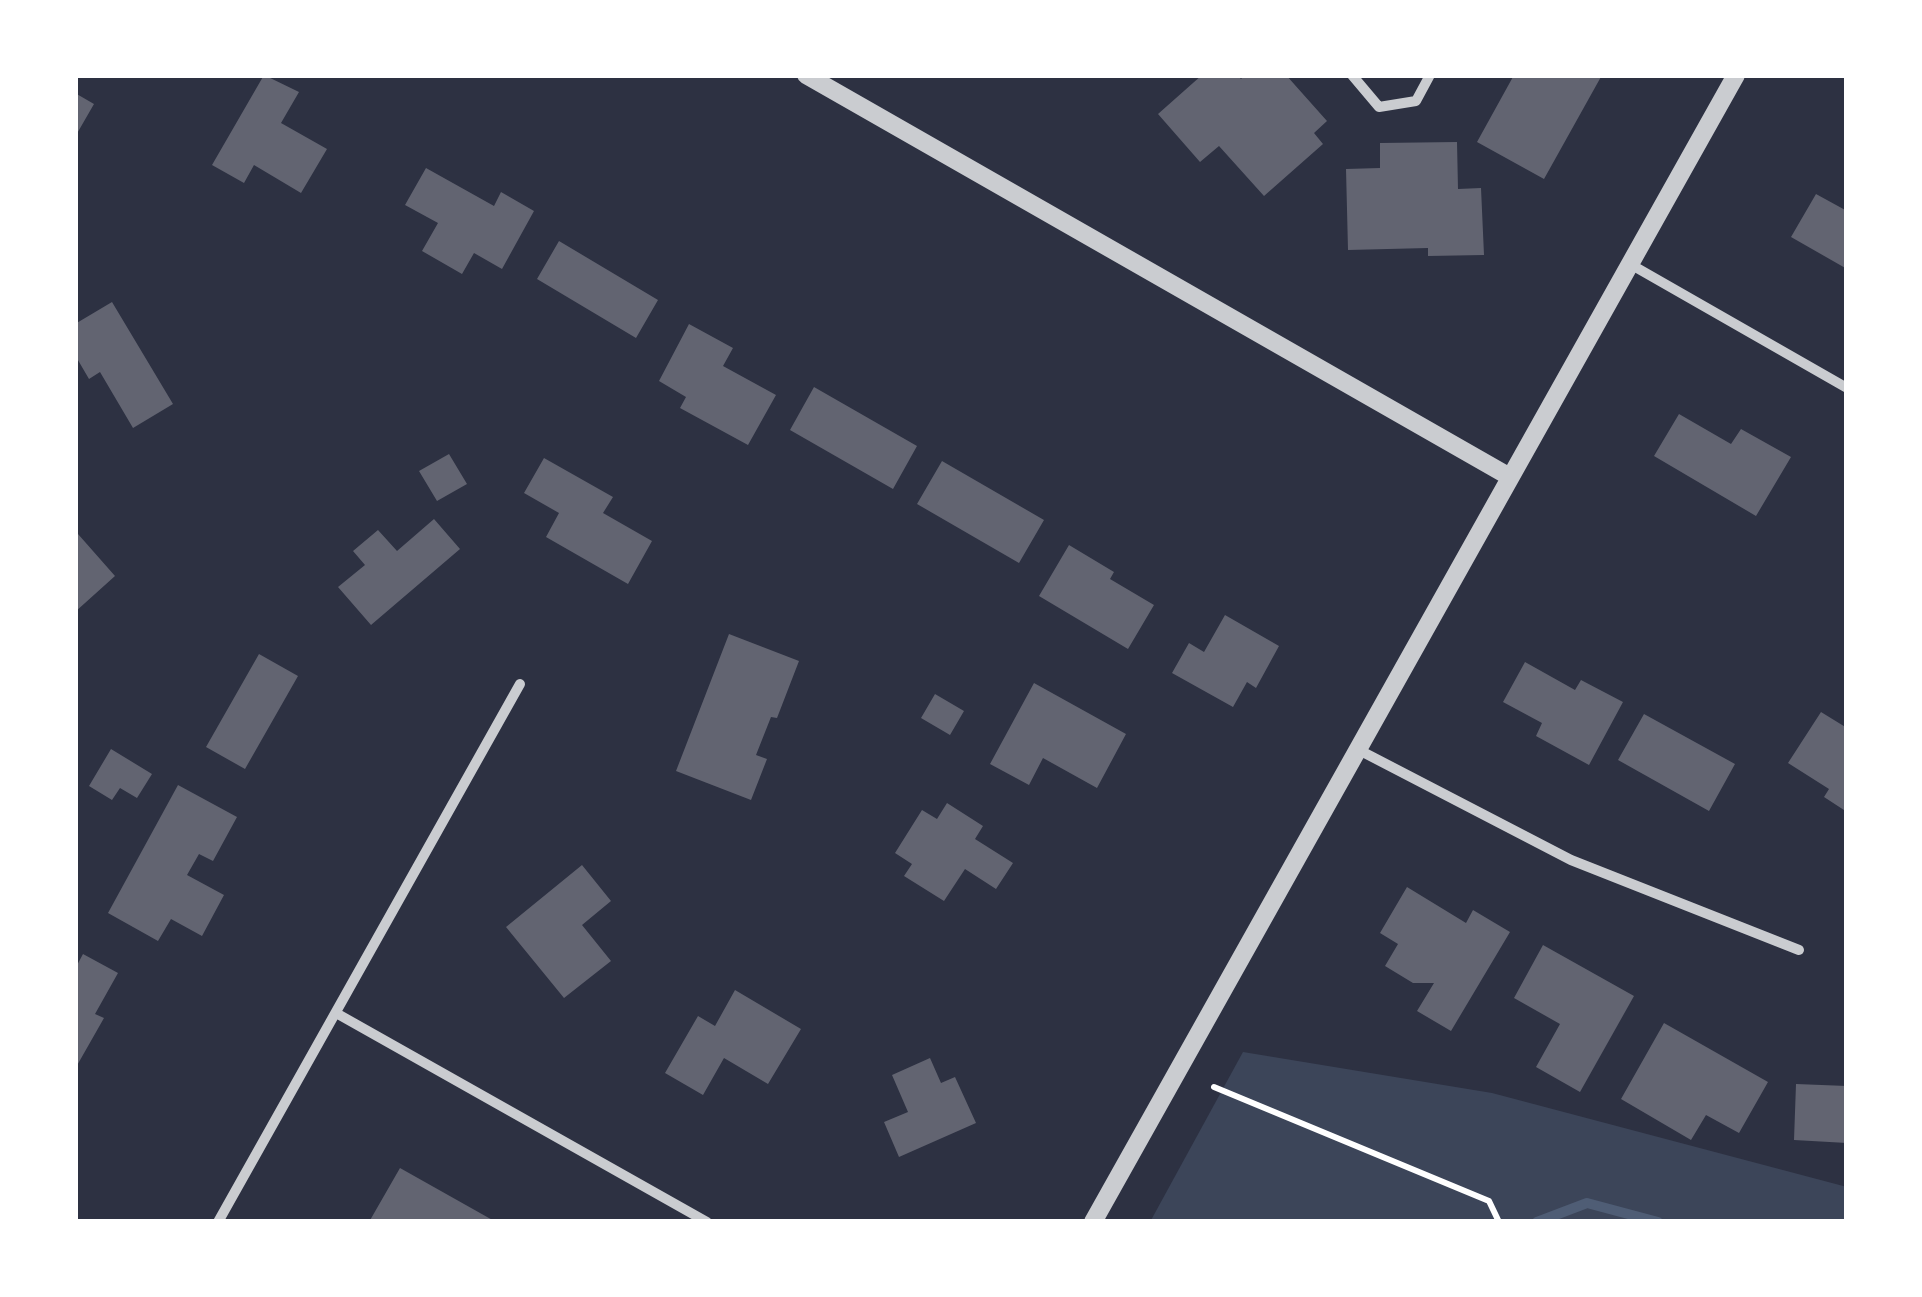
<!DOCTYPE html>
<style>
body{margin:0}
#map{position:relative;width:1922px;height:1297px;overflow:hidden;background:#2d3142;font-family:"Space Grotesk",sans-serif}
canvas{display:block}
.frame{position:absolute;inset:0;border:78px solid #fff;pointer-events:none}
</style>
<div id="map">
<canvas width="1922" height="1297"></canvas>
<div class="frame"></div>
</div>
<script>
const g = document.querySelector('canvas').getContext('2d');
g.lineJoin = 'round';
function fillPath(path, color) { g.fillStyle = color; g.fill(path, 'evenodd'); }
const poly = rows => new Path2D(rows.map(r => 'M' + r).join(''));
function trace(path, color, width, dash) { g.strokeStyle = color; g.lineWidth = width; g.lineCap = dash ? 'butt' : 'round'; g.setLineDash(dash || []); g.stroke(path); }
const green = poly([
 [1243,1052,1492,1093,1847,1187,1847,1222,1150,1222]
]);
const stream = poly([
 [1537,1222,1587,1203,1658,1222]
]);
const building = poly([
 [264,75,299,92,281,123,327,149,301,193,254,165,244,183,212,165],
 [1202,75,1237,75,1241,79,1245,75,1286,75,1327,121,1314,133,1323,144,1264,196,1219,146,1200,162,1158,114],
 [1514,75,1602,75,1544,179,1477,142],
 [75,93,94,104,75,137],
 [1457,142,1458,189,1481,188,1484,255,1428,256,1428,248,1348,250,1346,169,1380,168,1380,143],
 [426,168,494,206,501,192,534,211,502,269,474,253,462,274,422,251,438,223,405,205],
 [1816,194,1847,211,1847,269,1791,237],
 [559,241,658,300,636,338,537,279],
 [112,302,173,404,133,428,100,372,89,379,75,355,75,324],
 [689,324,733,348,723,366,776,395,748,445,680,408,686,397,659,381],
 [814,387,917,446,893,489,790,430],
 [1679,414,1731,444,1741,429,1791,457,1756,516,1654,456],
 [449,454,467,484,437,501,419,471],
 [544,458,613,497,603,513,652,541,628,584,546,537,559,513,524,493],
 [942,461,1044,520,1019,563,917,504],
 [434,519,460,549,371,625,338,587,365,565,353,551,378,530,397,551],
 [78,534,115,576,75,612,75,537],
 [1069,545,1114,572,1110,579,1154,605,1128,649,1039,596],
 [1225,615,1279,646,1256,688,1247,682,1233,707,1172,673,1189,643,1204,652],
 [729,634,799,661,777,718,771,717,756,755,767,759,751,800,676,771],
 [259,654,298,676,245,769,206,747],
 [1525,662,1575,690,1581,680,1623,702,1589,765,1536,736,1542,723,1503,702],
 [1034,683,1126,734,1097,788,1043,758,1029,785,990,764],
 [935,694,964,711,950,735,921,718],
 [1821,712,1847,728,1847,812,1824,797,1829,789,1788,763],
 [1644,714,1735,764,1709,811,1618,760],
 [111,749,152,774,137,798,120,788,112,800,89,786],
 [178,785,237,817,213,861,199,854,187,875,224,895,202,936,171,919,158,941,108,913],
 [947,803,983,826,975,839,1013,863,996,889,965,869,944,901,904,876,912,864,895,853,922,810,937,819],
 [582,865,611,901,582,925,611,961,564,998,506,927],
 [1407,887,1466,923,1473,910,1510,932,1451,1031,1417,1011,1434,983,1413,983,1385,966,1398,944,1380,933],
 [1543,945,1634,996,1580,1092,1536,1067,1560,1024,1514,998],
 [83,954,118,973,95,1014,104,1018,75,1069,75,969],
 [735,990,801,1029,768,1084,724,1058,703,1095,665,1073,698,1016,715,1026],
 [1664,1023,1768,1082,1739,1133,1706,1115,1691,1140,1621,1099],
 [930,1058,941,1083,955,1077,976,1123,899,1157,884,1122,908,1112,892,1075],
 [1796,1084,1847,1086,1847,1143,1794,1140],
 [400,1168,496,1222,369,1222]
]);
const path = poly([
 [1214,1087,1489,1201,1499,1222]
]);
const minor = poly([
 [1352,75,1379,107,1416,101,1430,75],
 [1630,264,1847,388],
 [1357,749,1571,860,1799,950],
 [336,1013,707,1222],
 [218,1222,520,684]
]);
const tertiary = poly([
 [806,75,1510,477],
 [1093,1222,1736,75]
]);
fillPath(green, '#3c4559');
trace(stream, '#4f5d75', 10);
fillPath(building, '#626471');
trace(path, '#fff', 6);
trace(minor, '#caccd0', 10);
trace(tertiary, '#caccd0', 18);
</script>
